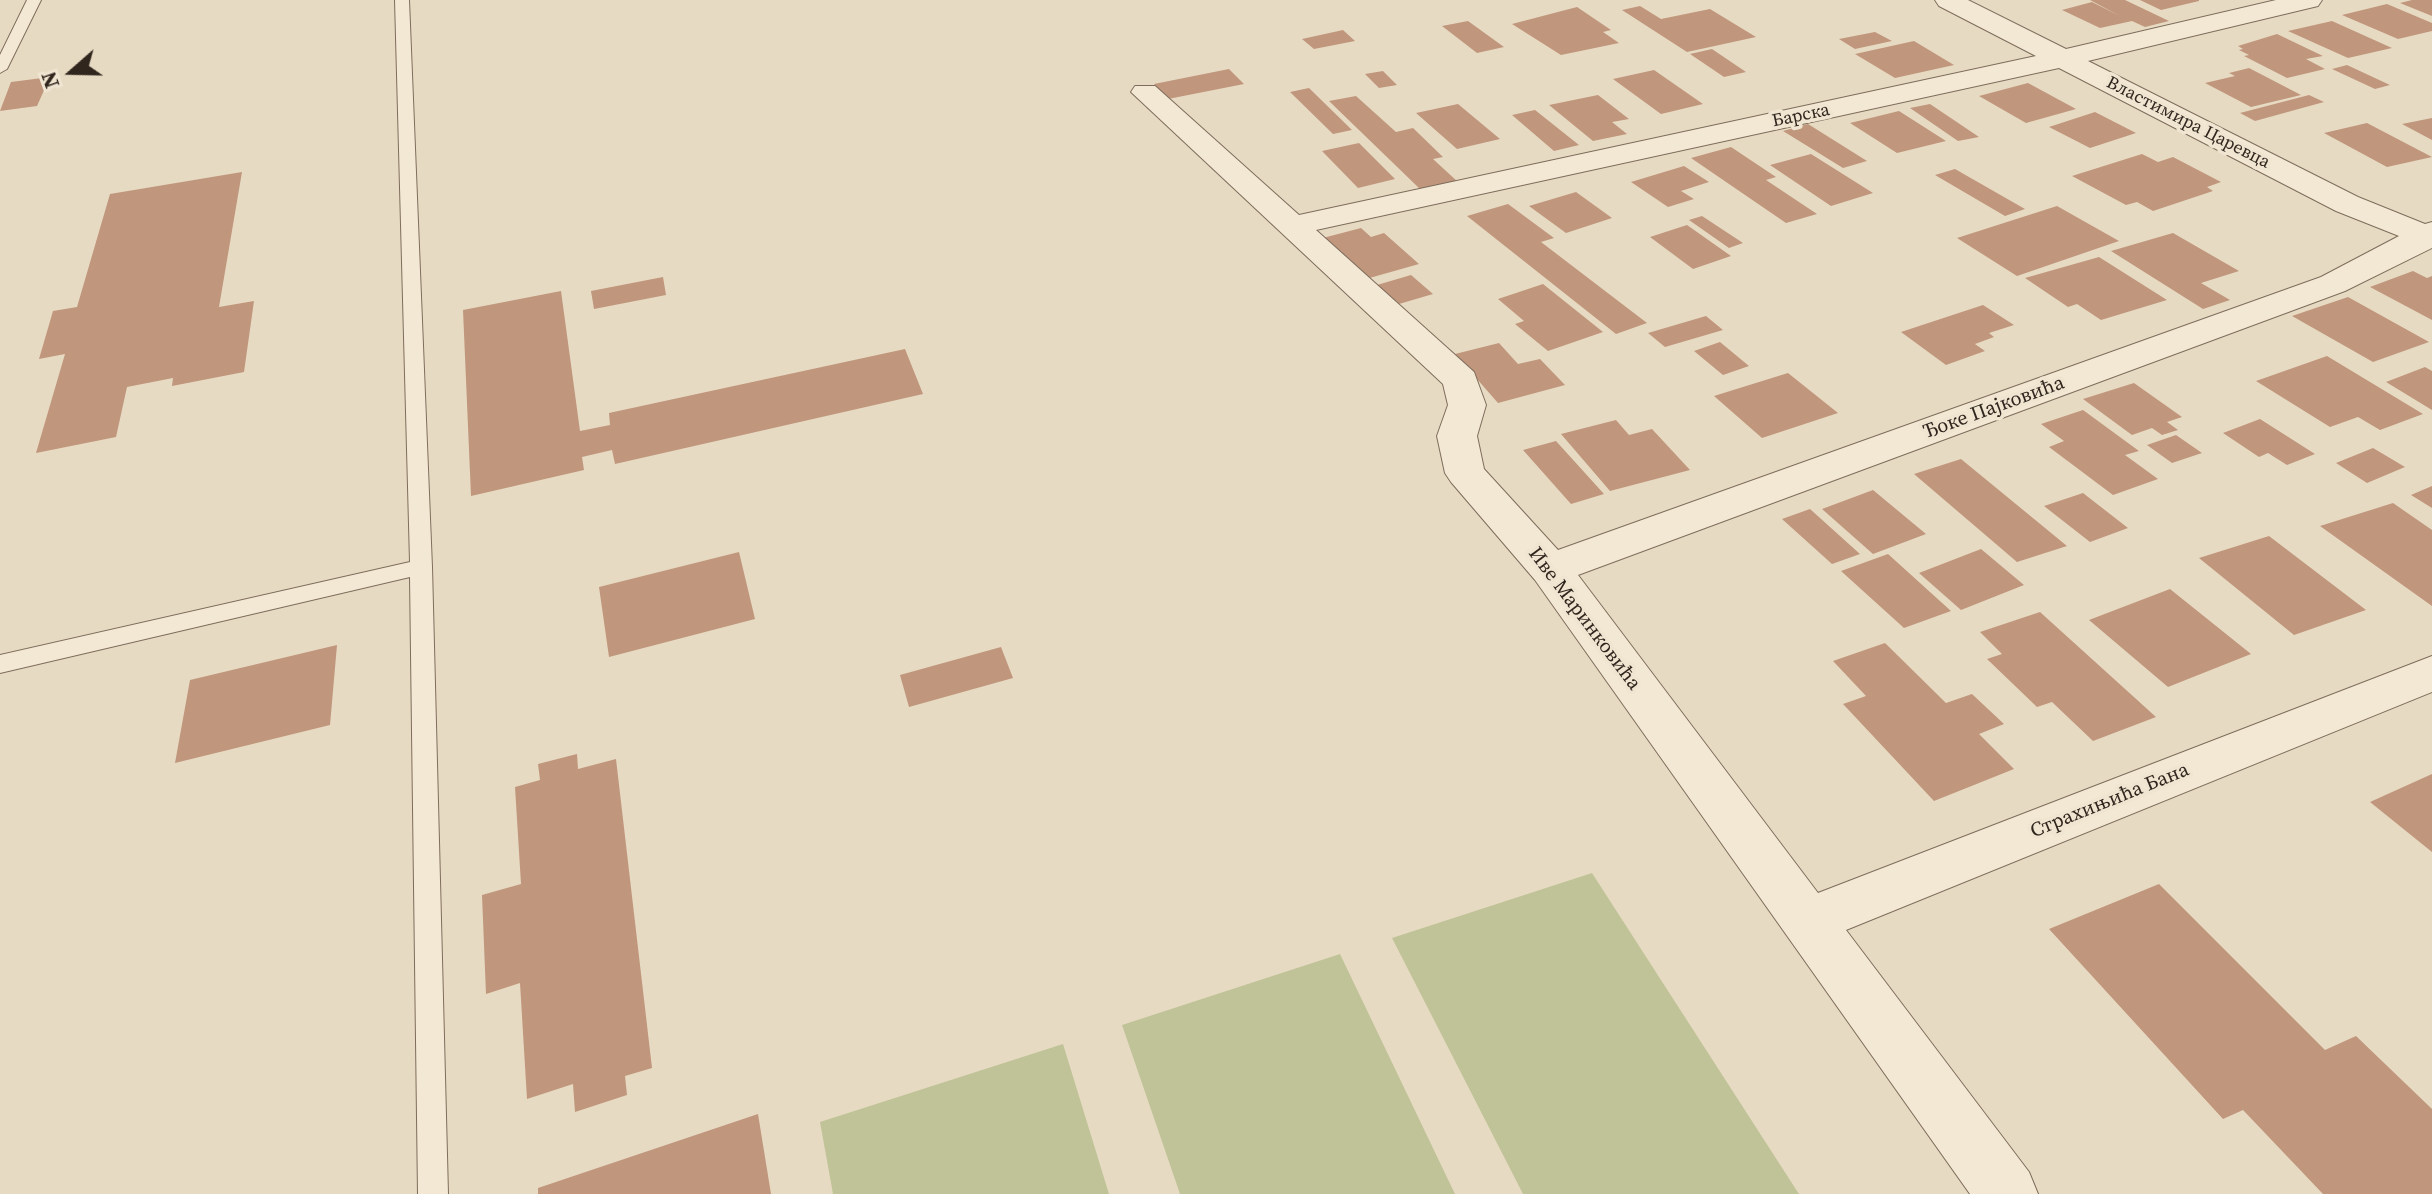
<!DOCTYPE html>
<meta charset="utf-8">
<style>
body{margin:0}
#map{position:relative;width:2432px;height:1194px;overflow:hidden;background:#e7dac2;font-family:"Source Serif 4",serif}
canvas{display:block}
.north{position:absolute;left:32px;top:32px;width:80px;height:80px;-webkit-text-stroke:6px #efe5d1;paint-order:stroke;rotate:250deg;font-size:22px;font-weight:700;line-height:32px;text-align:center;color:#30261e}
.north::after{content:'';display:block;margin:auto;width:28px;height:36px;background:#30261e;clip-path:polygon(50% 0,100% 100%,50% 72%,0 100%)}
</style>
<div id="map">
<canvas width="2432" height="1194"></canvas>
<div class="north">N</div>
</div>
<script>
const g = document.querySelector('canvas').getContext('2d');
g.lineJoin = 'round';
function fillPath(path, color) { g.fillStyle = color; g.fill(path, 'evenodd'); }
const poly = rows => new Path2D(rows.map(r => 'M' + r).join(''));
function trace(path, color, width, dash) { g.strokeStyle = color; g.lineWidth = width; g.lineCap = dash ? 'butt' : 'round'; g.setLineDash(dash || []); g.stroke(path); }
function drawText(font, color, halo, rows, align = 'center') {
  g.font = font + ' "Source Serif 4",serif'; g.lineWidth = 7; g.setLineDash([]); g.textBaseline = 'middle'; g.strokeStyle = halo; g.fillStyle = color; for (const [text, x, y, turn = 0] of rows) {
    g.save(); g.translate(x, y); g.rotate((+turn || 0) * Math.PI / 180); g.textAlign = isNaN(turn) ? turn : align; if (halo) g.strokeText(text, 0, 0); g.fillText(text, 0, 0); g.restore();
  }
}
const green = poly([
 [1592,873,1799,1194,1523,1194,1392,938],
 [1340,954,1455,1194,1180,1194,1122,1025],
 [1063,1044,1109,1194,833,1194,820,1122]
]);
const building = poly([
 [2090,0,2125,0,2169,21,2145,27,2132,21,2100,28,2062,10,2092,2,2120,16],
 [2140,0,2199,0,2199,1,2161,10],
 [2412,0,2432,0,2432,16,2400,3],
 [2387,4,2432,23,2432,31,2398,39,2342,15],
 [1640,6,1661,19,1710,9,1756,37,1687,52,1622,10],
 [1577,7,1611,30,1603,32,1619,43,1561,55,1512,24],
 [1468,21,1504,47,1477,53,1442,26],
 [2332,21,2392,48,2348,58,2288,31],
 [1343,30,1355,41,1314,49,1302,39],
 [1875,32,1892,41,1855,49,1839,39],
 [2277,34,2323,56,2306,59,2325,69,2287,78,2244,56,2249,55,2239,50,2243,49,2238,46],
 [1914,41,1954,65,1895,78,1855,54],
 [1712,49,1746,72,1724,77,1690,54],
 [2347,65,2390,85,2375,89,2332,69],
 [2249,68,2301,95,2251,107,2205,83,2235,76,2229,73],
 [1229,69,1244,84,1168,99,1154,84],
 [1654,70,1703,104,1661,114,1613,79],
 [1383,71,1397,85,1379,88,1365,74],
 [50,77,37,106,0,111,11,82],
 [2028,83,2076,109,2026,123,1979,96],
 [1309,88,1352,130,1333,134,1290,92],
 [1598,95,1629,119,1612,122,1627,134,1593,141,1549,105],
 [2309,95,2324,102,2255,121,2240,113],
 [1356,96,1396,132,1413,128,1443,157,1433,159,1458,182,1421,190,1329,101],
 [1458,104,1500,139,1457,149,1416,113],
 [1930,104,1979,137,1958,141,1910,108],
 [1535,110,1579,145,1554,151,1512,115],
 [1899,111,1946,141,1897,153,1850,123],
 [2095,112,2136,133,2090,148,2049,127],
 [2432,118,2432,140,2402,124],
 [2367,123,2432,157,2387,167,2324,133],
 [1808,124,1867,161,1843,168,1783,131],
 [1359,143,1395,179,1358,188,1322,151],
 [1731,147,1776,177,1766,180,1817,214,1786,223,1691,158],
 [1811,154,1873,193,1831,206,1770,165],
 [2142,154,2158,162,2173,157,2221,182,2207,187,2213,191,2153,211,2137,202,2126,205,2072,176],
 [1684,166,1709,182,1681,191,1694,199,1668,207,1631,182],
 [1955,169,2025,209,2005,216,1935,175],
 [242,172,219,307,254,301,244,372,172,386,173,378,127,387,116,437,36,453,65,354,39,359,53,311,77,307,110,194],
 [1576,192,1612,218,1566,233,1529,206],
 [1508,204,1554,238,1541,242,1647,323,1616,334,1467,216],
 [2057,206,2119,241,2017,276,1957,238],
 [1702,216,1743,243,1729,248,1689,220],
 [1687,225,1731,256,1693,269,1650,237],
 [1361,228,1371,237,1384,233,1419,264,1366,279,1323,238],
 [2173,233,2239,271,2201,283,2230,300,2203,309,2111,251],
 [2099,257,2167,300,2101,320,2077,304,2068,307,2025,278],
 [2413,271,2427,278,2432,276,2432,320,2370,287],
 [1411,275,1433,294,1399,304,1377,285],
 [663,277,666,295,594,309,591,291],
 [1543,284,1603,332,1548,351,1515,324,1524,321,1498,299],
 [561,291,580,431,610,425,609,413,905,349,923,394,615,464,612,450,582,457,584,470,471,496,463,310],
 [2348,297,2429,342,2373,362,2292,316],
 [1983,305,2014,325,1989,333,1994,337,1975,344,1985,351,1946,365,1901,332],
 [1706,316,1723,330,1665,347,1648,333],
 [1720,342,1749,366,1723,375,1694,351],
 [1499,343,1518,364,1540,359,1565,385,1498,403,1455,354],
 [2327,356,2423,414,2380,430,2358,417,2330,427,2256,381],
 [2425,367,2432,371,2432,410,2386,382],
 [1788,373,1838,413,1762,438,1714,396],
 [2134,383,2182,417,2167,422,2178,430,2162,435,2152,428,2132,435,2083,399],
 [2083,410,2139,451,2125,455,2158,479,2113,495,2049,447,2064,441,2041,424],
 [2260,419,2315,454,2287,465,2268,453,2259,457,2223,433],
 [1616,420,1629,435,1652,429,1690,470,1610,491,1561,434],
 [2176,435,2202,453,2172,463,2147,445],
 [1556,441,1604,494,1571,504,1523,450],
 [2373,448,2405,467,2367,483,2336,463],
 [1961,459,2067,546,2017,562,1914,474],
 [2432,486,2432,508,2411,495],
 [1873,490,1926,534,1873,554,1822,509],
 [2083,493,2128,528,2090,542,2044,506],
 [2393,503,2432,530,2432,606,2320,526],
 [1810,509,1860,554,1832,564,1782,519],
 [2269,536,2366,610,2294,635,2199,558],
 [1981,549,2024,585,1961,610,1919,573],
 [739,552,755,619,609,657,599,587],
 [1888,554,1951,611,1904,628,1841,571],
 [2170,589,2251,654,2168,687,2089,620],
 [2040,612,2156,717,2093,741,2052,702,2037,707,1987,659,2002,654,1980,632],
 [1885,643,1946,703,1972,694,2004,724,1979,734,2014,769,1934,801,1843,704,1866,696,1833,661],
 [337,645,330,725,175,763,190,680],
 [1001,647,1013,678,909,707,900,675],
 [577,754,578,769,616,759,652,1068,625,1076,627,1095,575,1112,573,1084,527,1099,520,983,486,994,482,895,521,884,515,787,540,780,538,764],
 [2432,774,2432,852,2370,802],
 [2159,884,2325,1050,2356,1036,2432,1109,2432,1194,2323,1194,2243,1110,2223,1119,2049,929],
 [758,1114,771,1194,538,1194,538,1188]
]);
const service = poly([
 [27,0,41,0,7,69,0,73,0,55,27,0],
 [395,0,409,0,432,567,448,1194,418,1194,410,577,0,673,0,655,410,562,395,0]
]);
const minor = poly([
 [1935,0,1968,0,2066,49,2276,0,2322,0,2318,6,2088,61,2358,197,2425,224,2432,222,2432,248,2345,291,1578,575,1818,893,2432,656,2432,692,1846,930,2029,1172,2038,1194,1970,1194,1535,580,1451,482,1445,473,1437,436,1448,405,1443,384,1131,92,1135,86,1155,86,1299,215,2036,56,1939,6,1935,0],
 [2059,68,2336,211,2399,236,2321,277,1558,550,1484,469,1477,436,1486,405,1474,372,1316,230,2059,68]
]);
const farStreetnames = [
 ["Барска",1801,116,-12],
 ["Властимира Царевца",2188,123,27]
];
const streetNames = [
 ["Ђоке Пајковића",1994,408,-20],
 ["Иве Маринковића",1584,619,53],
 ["Страхињића Бана",2110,801,-22]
];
fillPath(green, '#c0c398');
fillPath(building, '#c0967d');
trace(service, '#7e6d5c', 2);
trace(minor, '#7e6d5c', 2);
fillPath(service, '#f3e8d4');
fillPath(minor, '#f3e8d4');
drawText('18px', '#30261e', '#efe5d1', farStreetnames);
drawText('20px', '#30261e', '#efe5d1', streetNames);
</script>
